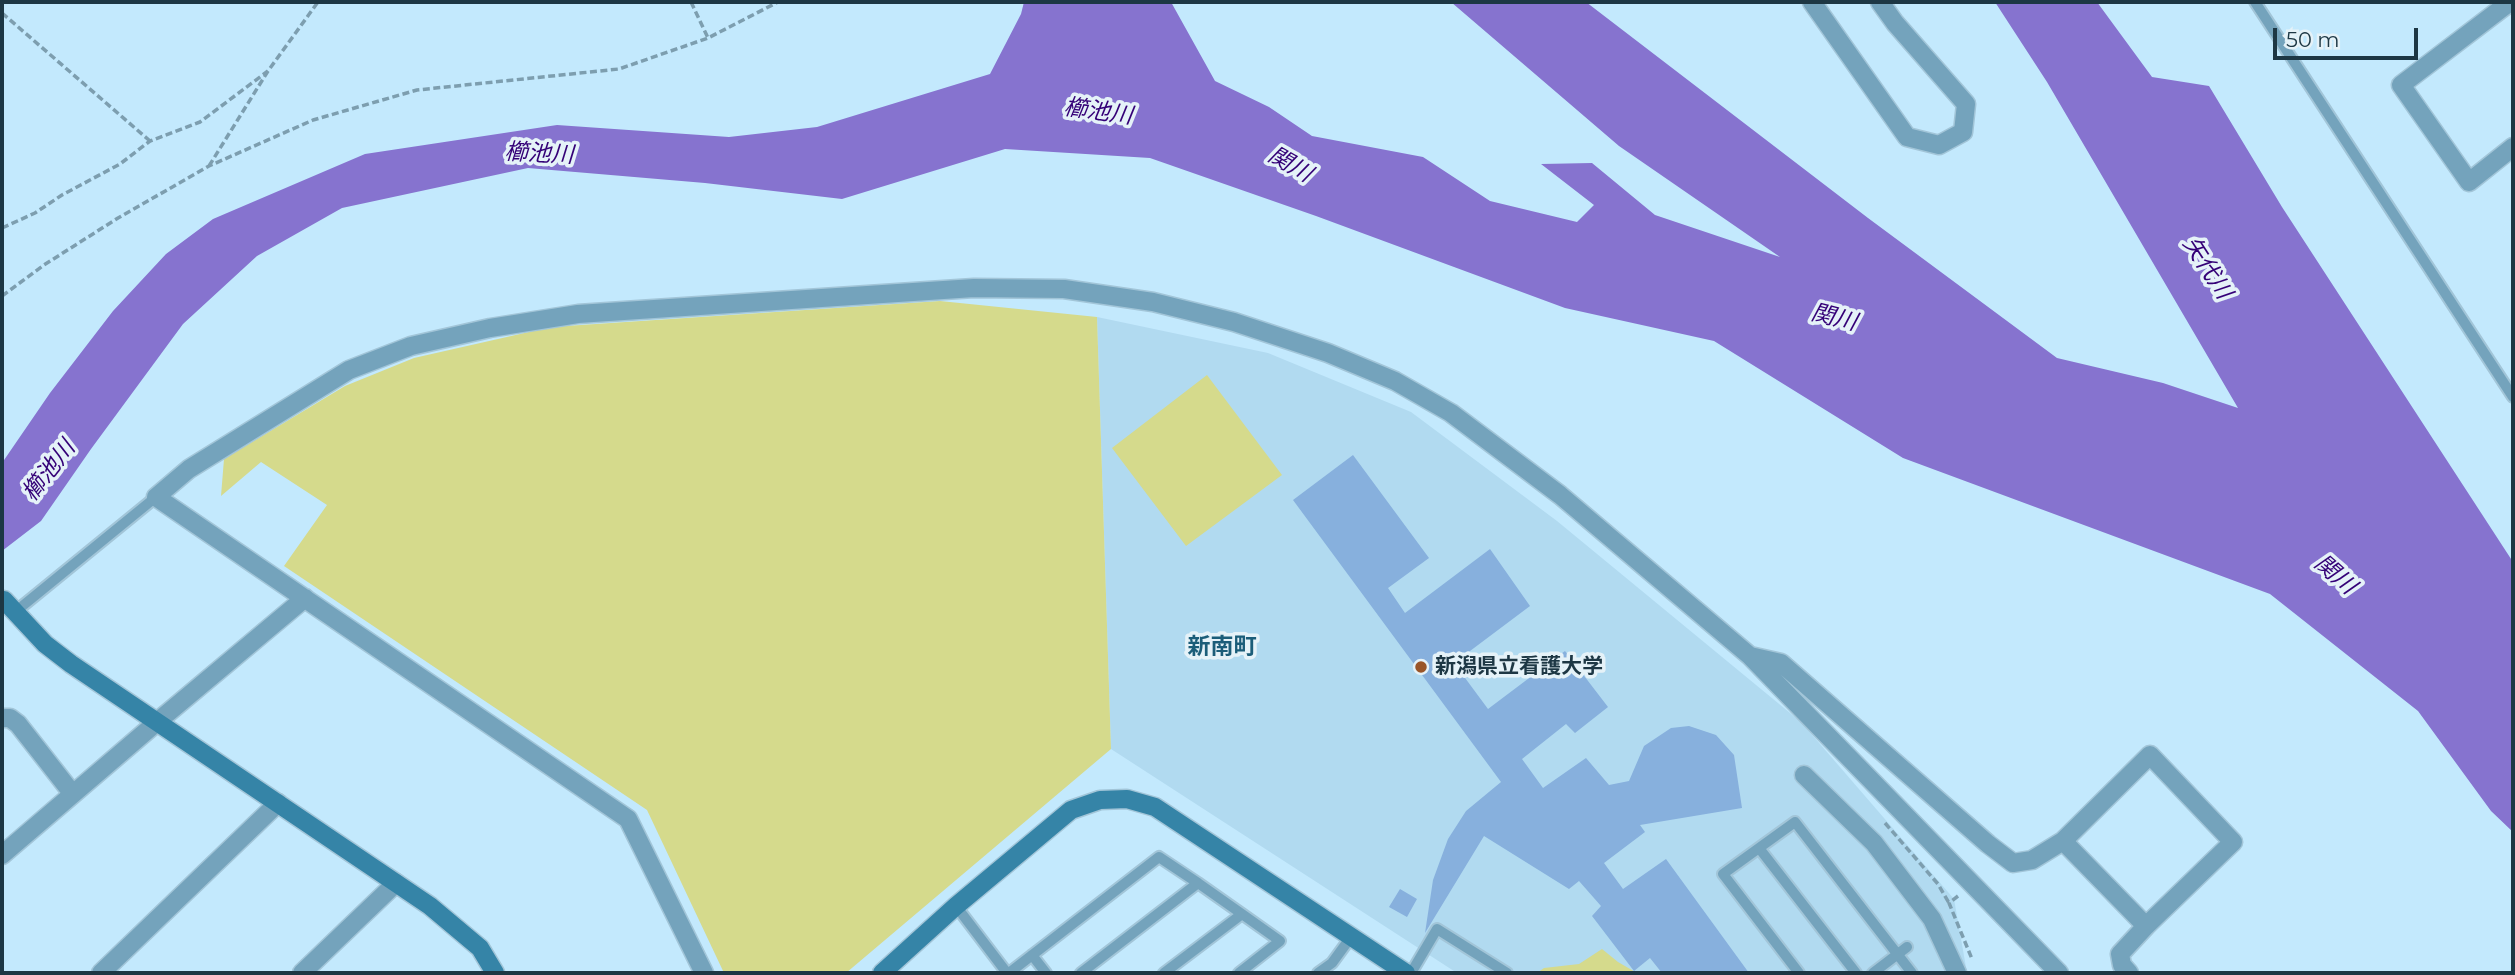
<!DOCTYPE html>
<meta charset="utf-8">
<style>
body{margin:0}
#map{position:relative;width:2515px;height:975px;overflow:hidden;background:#c3e9fd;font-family:Montserrat,sans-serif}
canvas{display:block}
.frame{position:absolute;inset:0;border:4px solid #1d3744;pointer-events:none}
.scale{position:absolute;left:2273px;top:28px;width:145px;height:32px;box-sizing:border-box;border:4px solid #1d3744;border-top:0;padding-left:9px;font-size:21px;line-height:24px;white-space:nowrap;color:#1d3744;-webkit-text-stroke:5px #e5f2f8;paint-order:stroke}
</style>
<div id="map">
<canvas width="2515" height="975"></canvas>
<div class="frame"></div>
<div class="scale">50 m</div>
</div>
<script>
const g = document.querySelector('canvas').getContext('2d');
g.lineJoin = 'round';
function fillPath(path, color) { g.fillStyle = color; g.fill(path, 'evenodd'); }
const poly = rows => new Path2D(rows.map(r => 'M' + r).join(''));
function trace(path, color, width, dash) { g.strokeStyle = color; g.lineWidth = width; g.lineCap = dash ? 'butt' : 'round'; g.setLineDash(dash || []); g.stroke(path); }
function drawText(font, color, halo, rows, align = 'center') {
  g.font = font + ' Montserrat,"Noto Sans JP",sans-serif'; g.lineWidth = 7; g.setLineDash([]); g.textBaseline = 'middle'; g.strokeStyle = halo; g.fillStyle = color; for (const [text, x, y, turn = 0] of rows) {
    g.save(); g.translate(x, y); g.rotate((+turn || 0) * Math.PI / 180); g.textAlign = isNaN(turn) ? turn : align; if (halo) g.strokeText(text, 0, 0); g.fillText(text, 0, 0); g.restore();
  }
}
const built = poly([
 [1097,317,1268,353,1411,412,1557,521,1801,722,1954,899,1967,973,1457,973,1111,749]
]);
const green = poly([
 [940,301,1097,317,1111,749,846,973,724,973,647,810,284,566,327,505,261,462,221,496,224,459,345,386,414,358,551,327],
 [1207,375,1282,475,1186,546,1112,448],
 [1602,949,1618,962,1637,973,1646,973,1537,973,1544,968,1579,964]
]);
const water = poly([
 [1024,2,1171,2,1215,81,1269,107,1312,136,1423,157,1490,201,1577,222,1594,205,1541,164,1592,163,1655,215,1780,257,1619,146,1451,2,1586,2,1868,218,2057,358,2163,383,2238,408,2047,82,1995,2,2097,2,2152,77,2209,86,2282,207,2513,562,2513,832,2491,811,2418,711,2270,594,1903,458,1714,341,1565,308,1316,216,1150,158,1005,149,842,199,705,183,528,168,342,208,257,256,183,324,91,449,41,521,2,551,2,463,50,393,113,311,166,254,213,219,365,154,557,125,729,137,817,127,990,74,1021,14]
]);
const building = poly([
 [1353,455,1429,558,1388,588,1405,613,1490,549,1530,606,1454,663,1488,709,1565,651,1608,707,1575,733,1566,724,1522,759,1543,788,1586,758,1609,785,1629,781,1644,746,1671,728,1689,726,1716,735,1734,755,1742,808,1640,825,1645,832,1604,863,1623,889,1666,859,1749,973,1662,973,1650,958,1634,971,1592,916,1601,906,1579,881,1569,889,1484,836,1425,933,1433,880,1448,839,1466,811,1501,782,1293,500],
 [1400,889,1417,899,1407,917,1389,907]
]);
const path = poly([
 [691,2,708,38],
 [2,13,150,141],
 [209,166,268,71,318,2],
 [2,228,35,213,62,195,120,164,150,141,200,122,268,71],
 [2,296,44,265,118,218,209,166,313,120,417,90,619,69,708,38,778,2],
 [1885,823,1938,884,1949,903],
 [1958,896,1949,903,1972,959]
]);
const lane = poly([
 [2255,2,2513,397],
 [15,612,156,497],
 [1759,848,1795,822,1912,973],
 [956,906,1007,973],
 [1032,955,1046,973],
 [1009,973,1159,857,1198,883,1081,973],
 [1164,973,1242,914,1198,883],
 [1239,973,1280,941,1242,914],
 [1318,973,1332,963,1351,937],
 [1411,973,1437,929,1507,973],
 [1799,973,1723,874,1759,848,1856,973],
 [1873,973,1907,947]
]);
const street = poly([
 [1812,2,1907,137,1939,145,1963,132,1966,104,1895,23,1880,2],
 [2510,2,2401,85,2469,182,2513,147],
 [1750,656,1781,663,1988,844,2013,863,2032,860,2063,841,2150,755,2233,842,2146,926,2063,841],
 [2,718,10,718,18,724,72,793],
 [1804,775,1874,843,1932,919,1957,973],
 [2,855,157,722,305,598],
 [101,973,278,803],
 [302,973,396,883],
 [704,973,628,819,156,497,189,469,349,370,411,346,490,328,578,314,974,288,1064,289,1153,302,1234,322,1328,353,1395,381,1451,413,1560,495,1750,656,2059,973],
 [2129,973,2122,965,2120,954,2146,926]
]);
const secondary = poly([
 [4,600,45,644,71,664,430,906,480,948,495,973],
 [882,973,956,906,1071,810,1100,800,1127,799,1155,807,1406,973]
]);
const markers = [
 [1421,667,7,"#995528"]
];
const poiNames = [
 ["新潟県立看護大学",1435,667]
];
const waterNames = [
 ["櫛池川",1098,112,8],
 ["櫛池川",539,154,3],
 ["関川",1290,165,30],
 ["矢代川",2207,268,57],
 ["関川",1834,318,14],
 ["櫛池川",49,471,-52],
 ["関川",2335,575,41]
];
const neighbourhoodNames = [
 ["新南町",1222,647]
];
fillPath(built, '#b1daf0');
fillPath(green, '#d5da8c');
fillPath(water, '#8673cf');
fillPath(building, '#87b0dd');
trace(lane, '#a2c5d8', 14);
trace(street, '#a2c5d8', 21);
trace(secondary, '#a2c5d8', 21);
trace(path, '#7d9eaf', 3.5, [7, 3.5]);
trace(lane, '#74a3bc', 10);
trace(street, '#74a3bc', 18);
trace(secondary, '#3584a7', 18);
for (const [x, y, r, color] of markers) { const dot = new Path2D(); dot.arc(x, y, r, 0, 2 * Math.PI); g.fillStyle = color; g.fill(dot); trace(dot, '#e5f2f8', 2.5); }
drawText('bold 21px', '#1d3744', '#e5f2f8', poiNames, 'left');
drawText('italic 23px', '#340077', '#e5f2f8', waterNames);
drawText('bold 23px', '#1b5d79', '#e5f2f8', neighbourhoodNames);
</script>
